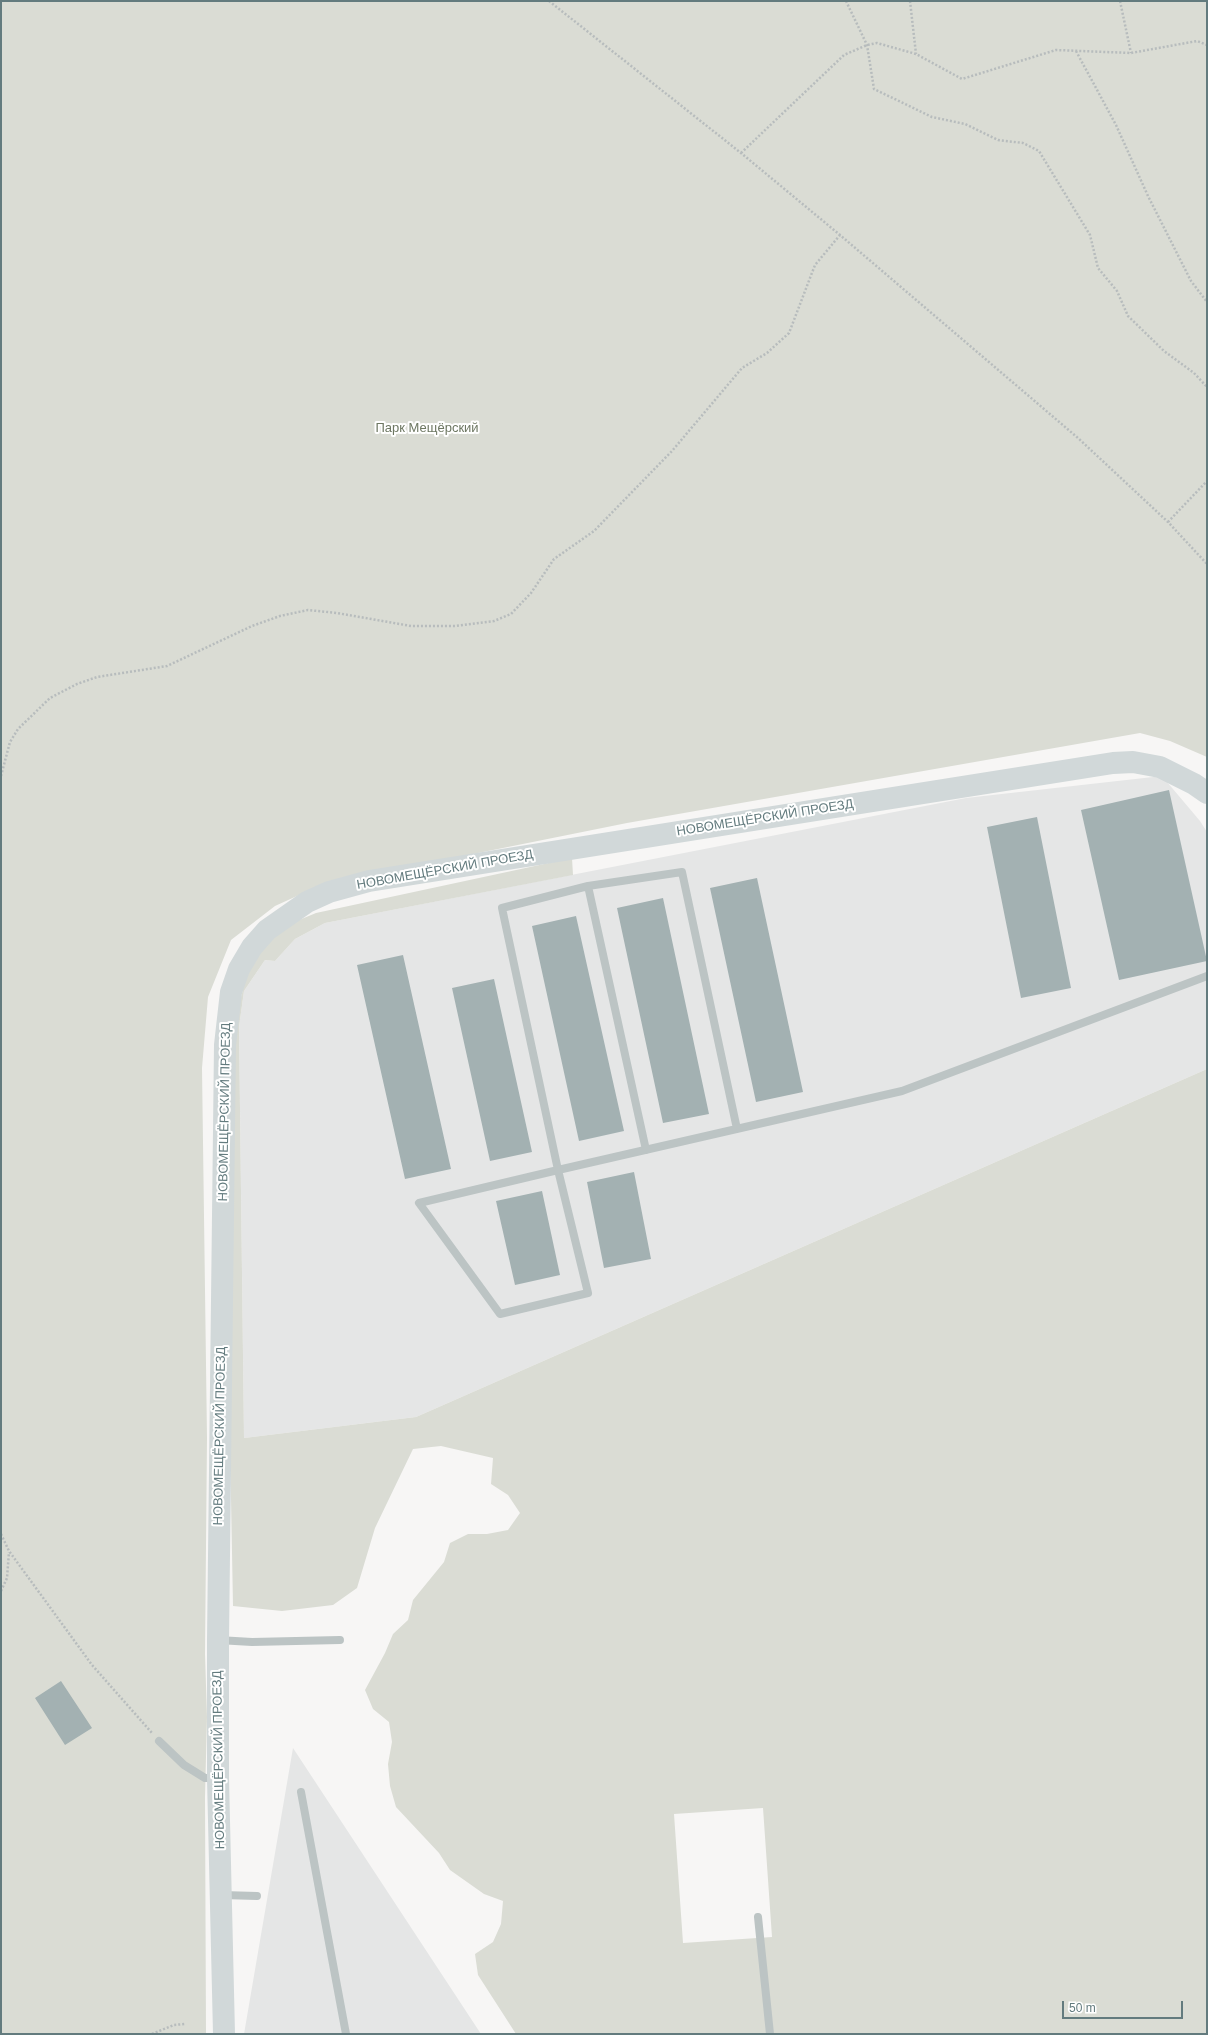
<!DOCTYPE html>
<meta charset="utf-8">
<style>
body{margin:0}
#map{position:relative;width:1208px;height:2035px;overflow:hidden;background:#f7f6f5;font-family:Arial,sans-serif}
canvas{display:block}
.frame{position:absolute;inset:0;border:2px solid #637b7e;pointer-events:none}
.scale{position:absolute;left:1062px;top:2001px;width:121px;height:18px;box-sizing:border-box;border:2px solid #637b7e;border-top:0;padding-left:5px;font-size:12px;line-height:14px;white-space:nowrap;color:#637b7e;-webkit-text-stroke:3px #fff;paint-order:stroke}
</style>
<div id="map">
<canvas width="1208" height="2035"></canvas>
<div class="frame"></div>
<div class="scale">50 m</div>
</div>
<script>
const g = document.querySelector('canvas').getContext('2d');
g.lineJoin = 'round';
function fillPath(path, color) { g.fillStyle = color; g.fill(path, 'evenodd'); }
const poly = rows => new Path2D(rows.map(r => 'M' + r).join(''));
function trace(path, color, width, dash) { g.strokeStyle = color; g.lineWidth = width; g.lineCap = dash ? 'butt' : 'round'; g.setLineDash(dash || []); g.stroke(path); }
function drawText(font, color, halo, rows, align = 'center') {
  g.font = font + ' Arial,sans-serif'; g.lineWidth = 4; g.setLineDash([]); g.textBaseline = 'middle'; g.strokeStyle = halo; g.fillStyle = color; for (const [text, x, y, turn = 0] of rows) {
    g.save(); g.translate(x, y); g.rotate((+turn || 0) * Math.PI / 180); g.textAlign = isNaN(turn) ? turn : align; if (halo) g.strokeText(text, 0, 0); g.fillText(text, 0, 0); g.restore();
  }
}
const built = poly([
 [1162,776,1200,821,1207,832,1207,1069,416,1417,244,1438,239,1027,244,991,265,960,275,961,295,939,325,923,966,798],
 [293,1748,481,2034,244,2034]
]);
const green = poly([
 [1,1,1207,1,1207,757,1170,741,1140,733,627,823,354,878,308,891,275,906,231,940,208,997,202,1068,207,1438,205,1654,207,1717,205,1797,206,2034,1,2034],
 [572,858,573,875,325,923,295,939,275,961,265,960,244,991,239,1027,244,1438,416,1417,1207,1069,1207,2034,516,2034,478,1975,475,1954,493,1942,501,1924,503,1901,484,1894,450,1870,439,1853,396,1807,390,1786,388,1764,392,1742,389,1722,373,1709,365,1690,385,1653,393,1634,408,1620,413,1600,444,1562,450,1543,468,1534,487,1534,508,1530,520,1513,508,1495,491,1484,493,1458,441,1446,413,1449,375,1528,357,1588,333,1605,282,1611,233,1606,230,1445,232,1032,251,958,287,925,316,913],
 [763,1808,772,1937,683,1943,674,1814]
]);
const building = poly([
 [1169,790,1207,961,1119,980,1081,810],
 [1037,817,1071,988,1021,998,987,827],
 [757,878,803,1092,756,1102,710,888],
 [663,898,709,1114,663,1123,617,908],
 [576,916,624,1131,579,1141,532,926],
 [403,955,451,1169,405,1179,357,965],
 [494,979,532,1152,490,1161,452,988],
 [634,1172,651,1259,604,1268,587,1182],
 [542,1191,560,1275,515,1285,496,1201],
 [61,1681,92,1728,65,1745,35,1698]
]);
const path = poly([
 [549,1,741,153,840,235,1078,438,1168,522,1207,564],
 [846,1,867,45,874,89,932,117,965,124,998,140,1023,143,1039,151,1090,235,1098,268,1117,291,1128,316,1164,351,1194,373,1207,387],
 [910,1,916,54],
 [1120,1,1131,53],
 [1076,51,1116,125,1148,196,1191,281,1207,302],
 [741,153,844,55,867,45,877,43,916,54,962,79,1056,50,1131,53,1197,41,1207,45],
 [1168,522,1207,481],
 [1,776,10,742,18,729,50,698,77,684,97,677,167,666,252,626,280,616,308,610,337,613,411,626,455,626,494,621,511,614,531,593,554,559,594,531,672,451,742,368,767,353,789,333,815,265,840,235],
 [1,1534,9,1551,92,1665,152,1733],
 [1,1591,7,1578,9,1552],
 [152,2034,174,2025,185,2024]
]);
const lane = poly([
 [588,886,682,872,737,1129],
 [646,1150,588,886,502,908,558,1170,588,1293,500,1314,419,1203,558,1170,902,1091,1207,976],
 [218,1640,252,1642,340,1640],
 [159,1741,184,1765,205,1778,217,1778],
 [301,1792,346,2034],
 [222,1895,257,1896],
 [758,1917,770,2034]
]);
const secondary = poly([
 [224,2034,218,1778,218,1640,225,1045,231,992,239,969,252,947,267,930,307,902,329,892,369,881,1113,763,1133,762,1160,767,1194,784,1207,793]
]);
const parkNames = [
 ["Парк Мещёрский",427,428]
];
const streetNames = [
 ["НОВОМЕЩЁРСКИЙ ПРОЕЗД",765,818,-9],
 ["НОВОМЕЩЁРСКИЙ ПРОЕЗД",445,870,-10],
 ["НОВОМЕЩЁРСКИЙ ПРОЕЗД",225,1112,-89],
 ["НОВОМЕЩЁРСКИЙ ПРОЕЗД",220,1436,-89],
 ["НОВОМЕЩЁРСКИЙ ПРОЕЗД",219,1760,-91]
];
fillPath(built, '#e5e6e6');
fillPath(green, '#dadcd4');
fillPath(building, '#a3b1b2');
trace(path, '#b7bcbd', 2.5, [2, 2]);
trace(lane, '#bcc4c4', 8);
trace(secondary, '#d1d8d9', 22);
drawText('13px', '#6d7762', '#fff', parkNames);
drawText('13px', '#637b7e', '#fff', streetNames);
</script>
